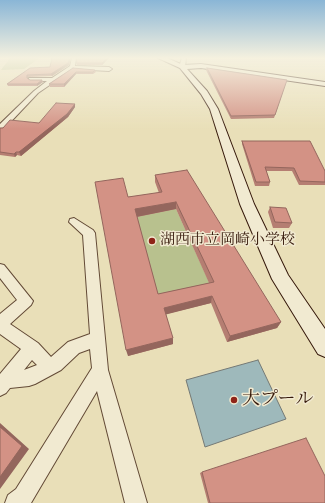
<!DOCTYPE html>
<meta charset="utf-8">
<style>
body{margin:0}
canvas{display:block;background:#e9dfb8}
</style>
<canvas width="325" height="503"></canvas>
<script>
const g = document.querySelector('canvas').getContext('2d');
g.lineJoin = 'round';
function fillPath(path, color) { g.fillStyle = color; g.fill(path, 'evenodd'); }
const poly = rows => new Path2D(rows.map(r => 'M' + r).join(''));
function trace(path, color, width, dash) { g.strokeStyle = color; g.lineWidth = width; g.lineCap = dash ? 'butt' : 'round'; g.setLineDash(dash || []); g.stroke(path); }
function drawText(font, color, halo, rows, align = 'center') {
  g.font = font + ' "IM FELL English","Noto Serif JP",serif'; g.lineWidth = 3; g.setLineDash([]); g.textBaseline = 'middle'; g.strokeStyle = halo; g.fillStyle = color; for (const [text, x, y, turn = 0] of rows) {
    g.save(); g.translate(x, y); g.rotate((+turn || 0) * Math.PI / 180); g.textAlign = isNaN(turn) ? turn : align; if (halo) g.strokeText(text, 0, 0); g.fillText(text, 0, 0); g.restore();
  }
}
const green = poly([
 [10,58,33,58,38,59,24,69,1,70],
 [176,209,212,289,158,301,136,217]
]);
const water = poly([
 [258,360,286,419,205,447,186,380,258,360]
]);
const minor = poly([
 [72,58,76,58,75,66,109,67,112,69,109,71,73,69,38,93,3,130,0,130,0,124,34,91,47,81,31,81,29,80,29,78,52,78,70,66,72,58],
 [182,58,186,58,185,67,182,69,179,67,182,58],
 [74,218,93,230,95,233,108,370,147,503,125,503,97,391,31,503,5,503,8,495,16,489,92,368,90,349,79,353,61,370,35,384,29,386,10,388,6,393,0,396,0,374,21,349,0,334,0,314,17,300,0,278,0,264,4,265,33,301,31,305,10,324,38,343,51,357,68,342,90,334,83,235,69,222,70,219,74,218],
 [32,360,37,365,24,370,32,360]
]);
const secondary = poly([
 [158,58,167,58,183,65,201,64,325,82,325,86,201,68,187,69,207,91,218,109,254,204,288,275,325,329,325,357,318,354,272,279,240,204,210,109,201,94,180,68,158,58]
]);
const wall = poly([
 [52,58,71,58,69,65,52,76,28,77,28,79,30,80,42,80,43,82,37,86,8,86,7,84,30,68,50,67],
 [77,58,109,58,102,65,77,65],
 [73,68,95,70,96,72,93,74,76,74,64,87,50,87,49,84],
 [207,68,287,80,274,118,231,119,206,70],
 [75,107,68,117,21,156,17,155,15,157,0,155,0,128,39,123],
 [242,141,325,171,325,185,299,185,292,171,266,171,270,182,269,186,255,186,242,144],
 [155,175,281,322,277,328,227,342,211,303,166,314,173,344,128,356,128,197,159,193,155,182],
 [176,209,209,283,158,294,137,217],
 [270,207,292,223,289,228,273,228,268,212],
 [202,472,325,503,208,503,200,473]
]);
const shadedWall = poly([
 [70,58,71,58,69,65,52,76,51,74],
 [107,58,109,58,102,65,102,63],
 [76,72,76,74,64,87,64,84],
 [42,80,43,82,37,86,37,84],
 [75,104,75,107,68,117,21,156,19,152],
 [16,152,17,155,15,157,14,154],
 [176,202,176,209,136,217,135,209],
 [212,296,211,303,164,315,164,308],
 [281,322,277,328,227,342,230,336],
 [173,338,173,344,128,356,126,350],
 [0,423,29,449,0,489]
]);
const building = poly([
 [52,58,70,58,68,63,51,74,27,75,27,78,30,80,42,80,37,84,7,84,30,68,50,67,52,58],
 [77,58,107,58,102,63,76,63,77,58],
 [73,68,95,70,93,72,76,72,64,84,49,84,73,68],
 [207,68,287,80,275,115,231,116,207,68],
 [56,103,75,104,67,114,19,152,16,152,14,154,0,152,0,128,3,128,10,120,39,123,56,103],
 [242,141,310,141,325,171,325,182,300,181,294,168,265,167,270,182,256,182,242,141],
 [187,170,281,322,230,336,212,296,164,308,173,338,126,350,95,182,123,178,128,197,162,192,155,175,187,170],
 [176,202,214,282,158,294,135,209,176,202],
 [270,207,286,208,292,223,275,222,270,207],
 [0,427,22,446,0,477,0,427],
 [306,438,325,476,325,503,210,503,202,472,306,438]
]);
const markers = [
 [152,241,4,"#8f2418"],
 [234,400,4,"#8f2418"]
];
const poiNames = [
 ["湖西市立岡崎小学校",160,241]
];
const nearPoinames = [
 ["大プール",242,400]
];
fillPath(green, '#b8c18e');
fillPath(water, '#9eb9bb');
trace(water, '#747975', 1);
trace(minor, '#634a36', 2);
trace(secondary, '#36190b', 2);
fillPath(minor, '#f1ead1');
fillPath(secondary, '#f1ead1');
fillPath(wall, '#b57e72');
fillPath(shadedWall, '#94665d');
fillPath(building, '#d39285');
trace(building, '#94665d', 1);
const sky = g.createLinearGradient(0, 0, 0, 129);
sky.addColorStop(0, '#8ab6d6');
sky.addColorStop(0.45, '#f5f1df');
sky.addColorStop(1, '#f5f1df00');
g.fillStyle = sky;
g.fillRect(0, 0, 325, 129);
for (const [x, y, r, color] of markers) { const dot = new Path2D(); dot.arc(x, y, r, 0, 2 * Math.PI); g.fillStyle = color; g.fill(dot); trace(dot, '#f1ead1', 1.5); }
drawText('15px', '#36190b', '#f1ead1', poiNames, 'left');
drawText('18px', '#36190b', '#f1ead1', nearPoinames, 'left');
</script>
